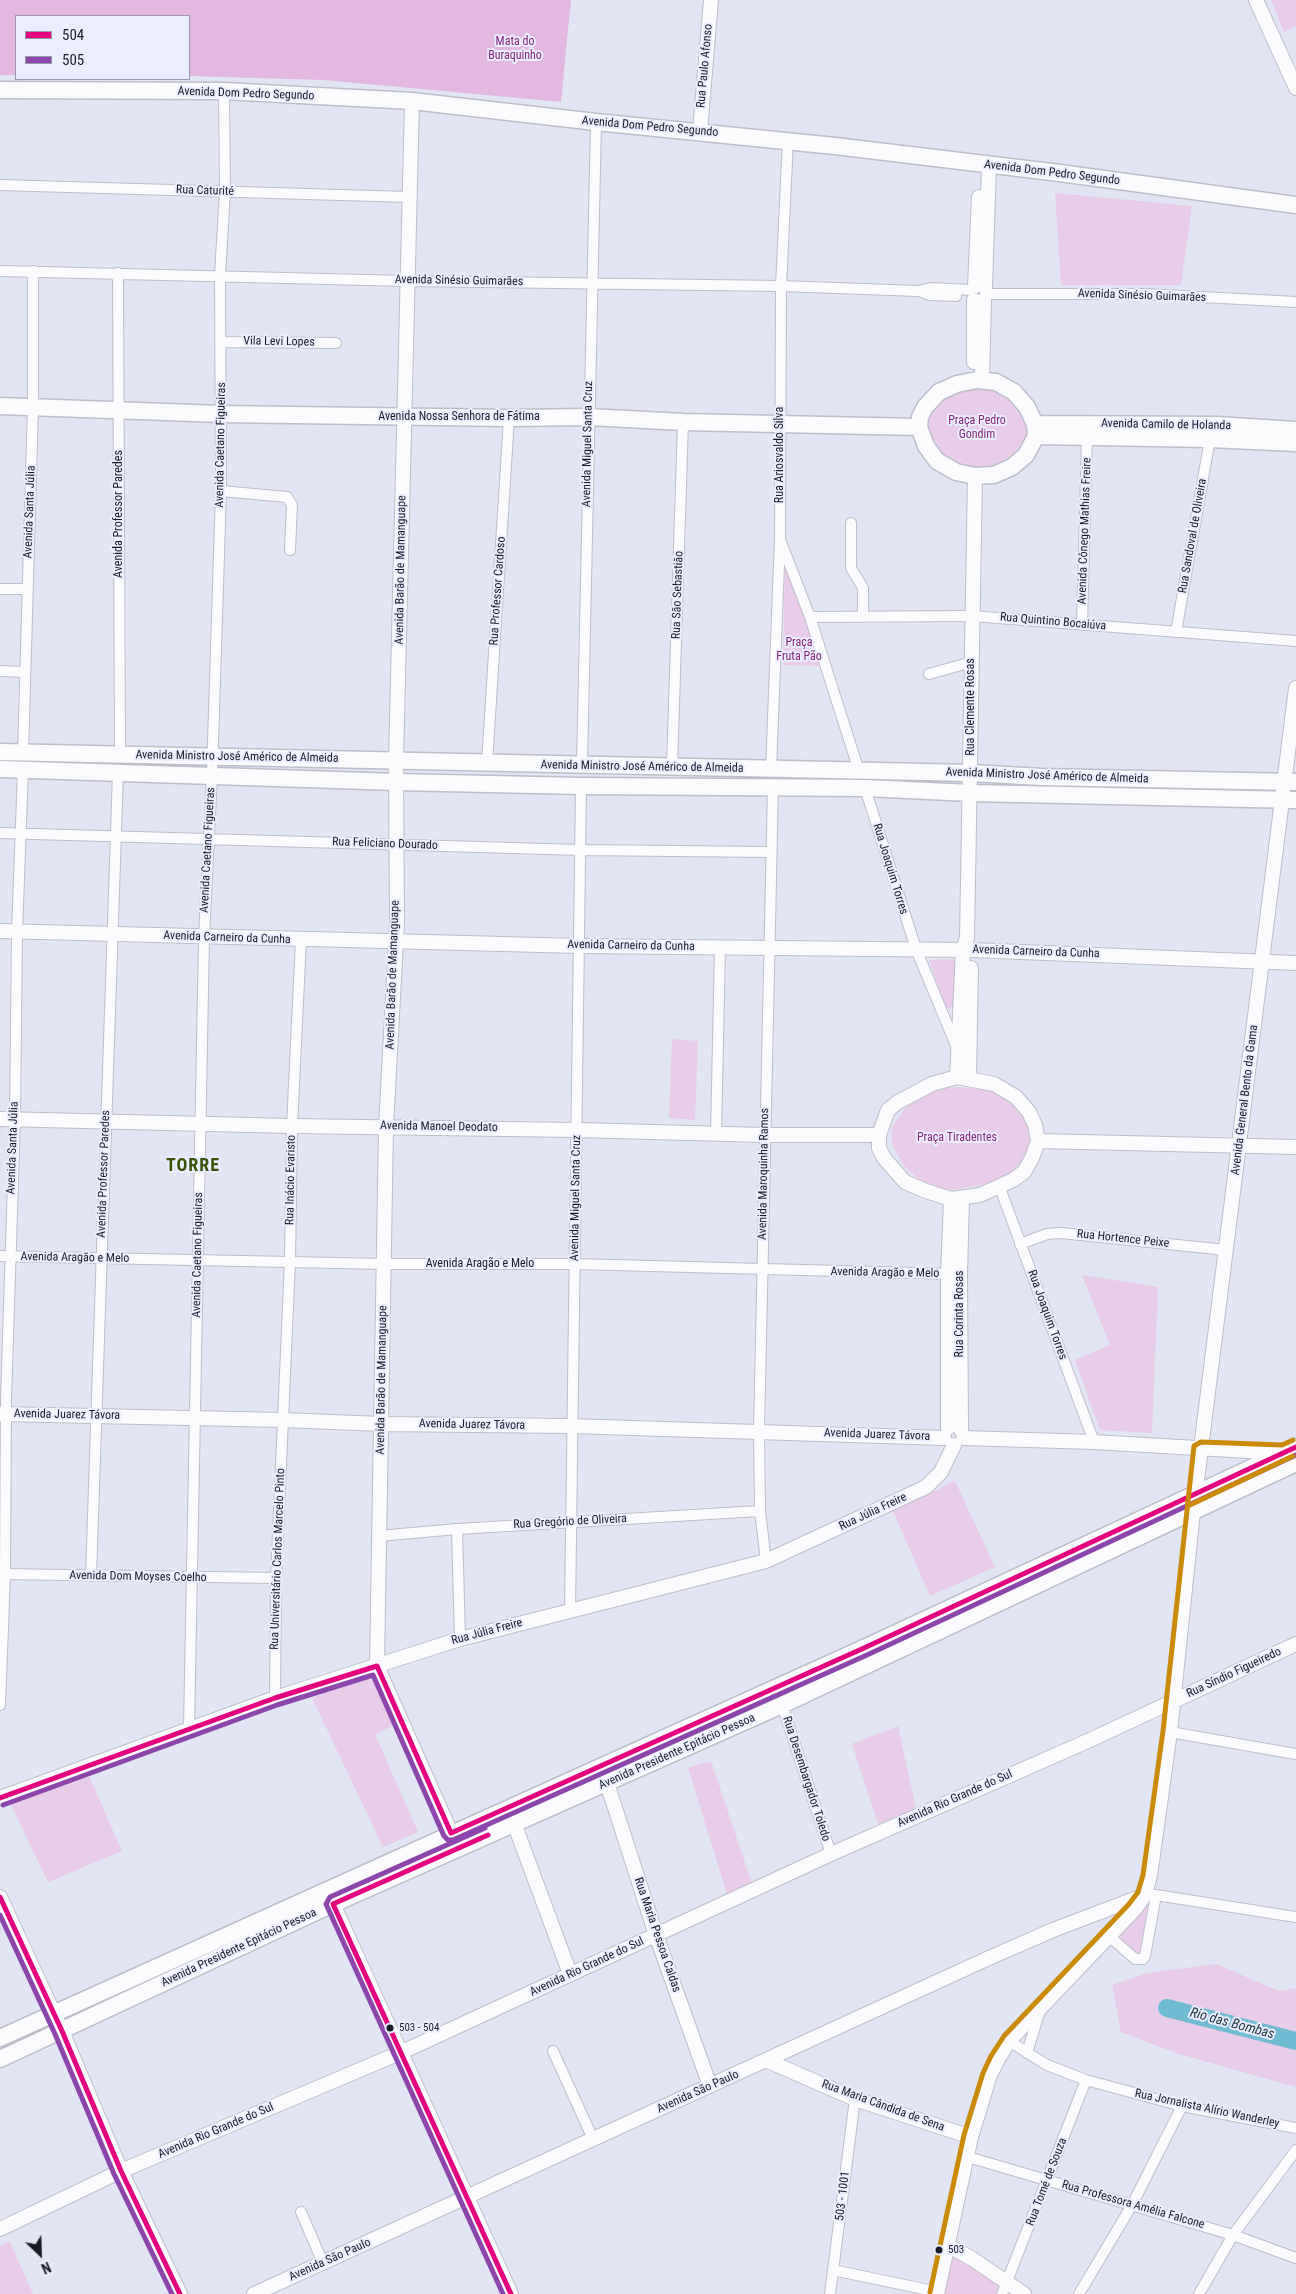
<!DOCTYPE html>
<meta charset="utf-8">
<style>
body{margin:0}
#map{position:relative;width:1296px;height:2294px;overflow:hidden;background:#e2e5f3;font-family:"Roboto Condensed",sans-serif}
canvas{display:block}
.legend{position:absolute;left:15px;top:15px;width:175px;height:65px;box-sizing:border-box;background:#ebeefe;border:1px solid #979aa7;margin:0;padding:6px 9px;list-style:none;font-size:15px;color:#1a1c25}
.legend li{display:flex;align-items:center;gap:10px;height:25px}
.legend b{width:25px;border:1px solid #979aa7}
.north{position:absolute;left:15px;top:2229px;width:50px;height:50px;-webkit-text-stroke:4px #ebeefe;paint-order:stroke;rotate:156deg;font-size:14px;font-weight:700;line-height:20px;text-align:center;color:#1a1c25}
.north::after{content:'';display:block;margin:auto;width:18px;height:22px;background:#1a1c25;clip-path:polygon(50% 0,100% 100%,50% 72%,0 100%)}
</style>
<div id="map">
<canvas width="1296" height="2294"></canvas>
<ul class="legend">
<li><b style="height:6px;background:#e5007d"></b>504</li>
<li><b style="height:6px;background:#8e44ad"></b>505</li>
</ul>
<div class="north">N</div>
</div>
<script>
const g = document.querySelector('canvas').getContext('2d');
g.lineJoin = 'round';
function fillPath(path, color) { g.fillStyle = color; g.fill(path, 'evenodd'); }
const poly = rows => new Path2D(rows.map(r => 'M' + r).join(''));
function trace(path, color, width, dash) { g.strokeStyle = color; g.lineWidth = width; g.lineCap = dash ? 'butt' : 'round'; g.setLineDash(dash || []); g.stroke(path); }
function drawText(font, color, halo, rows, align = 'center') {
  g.font = font + ' "Roboto Condensed",sans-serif'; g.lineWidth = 4; g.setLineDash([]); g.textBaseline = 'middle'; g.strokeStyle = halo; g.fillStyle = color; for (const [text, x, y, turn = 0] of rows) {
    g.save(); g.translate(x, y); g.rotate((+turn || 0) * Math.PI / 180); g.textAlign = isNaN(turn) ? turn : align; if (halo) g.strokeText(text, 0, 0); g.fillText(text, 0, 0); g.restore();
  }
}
const green = poly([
 [1271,0,1296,0,1296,26,1284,32],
 [1055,193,1192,206,1181,285,1061,285],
 [993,385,1012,394,1028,420,1028,435,1019,450,1001,463,985,471,944,461,929,445,926,424,932,410,939,401,950,393],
 [785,560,822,666,783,665],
 [957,959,954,1005,949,1009,945,1006,929,960],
 [672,1039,698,1041,695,1120,669,1118],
 [957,1087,987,1089,1006,1096,1024,1114,1033,1141,1028,1154,1009,1175,996,1182,948,1191,924,1184,904,1166,893,1147,891,1129,908,1104,920,1096,943,1088],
 [1082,1275,1158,1287,1152,1433,1100,1430,1075,1360,1110,1345],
 [955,1481,995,1567,930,1596,893,1511],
 [371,1676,395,1725,375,1734,418,1832,383,1847,312,1698],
 [898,1726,916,1809,878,1824,852,1744],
 [711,1761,752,1884,727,1894,688,1768],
 [89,1776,122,1851,48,1882,9,1801],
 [1150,1900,1142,1953,1136,1956,1117,1938],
 [1216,1964,1279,1991,1296,1988,1296,2087,1179,2054,1121,2032,1112,1985,1147,1973],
 [10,2242,33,2294,0,2294,0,2246],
 [954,2257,1004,2288,1001,2294,943,2294,952,2258]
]);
const forest = poly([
 [0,0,571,0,561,102,324,80,189,76,189,16,16,16,16,75,0,75]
]);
const river = poly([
 [1167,2008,1296,2041]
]);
const street = poly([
 [0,185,409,197],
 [0,271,407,281,781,286,918,291,931,288,971,290],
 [118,273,120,755],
 [919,291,930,295,956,296],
 [987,294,1146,294,1296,302],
 [222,342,336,343],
 [221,491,287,497,292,505,290,550],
 [851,523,851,568,863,588,863,617],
 [781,542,810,617,859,771],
 [0,589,28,589],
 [810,617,972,616,1296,641],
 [1082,625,1087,436],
 [1176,632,1210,439],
 [0,671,25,672],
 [929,674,972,662],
 [23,753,33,407,33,271],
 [487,763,509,418],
 [582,765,596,122],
 [672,767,683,422],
 [771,770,780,538,781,286,788,140],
 [865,788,916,949,957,1048],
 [0,833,581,850,771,852],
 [716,1134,720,948],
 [1000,1188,1094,1442],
 [1020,1244,1047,1234,1061,1233,1226,1250],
 [0,1256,385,1264,575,1264,954,1274],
 [457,1529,460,1639],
 [379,1536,457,1529,760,1511],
 [766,1561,760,1511,759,1431,773,786],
 [0,1574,276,1578],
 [91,1576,118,773],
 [570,1610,581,786],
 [275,1698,276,1578,290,1261,292,1126,301,940],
 [0,1705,5,1574,6,1400,15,1119,17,932,23,770],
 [782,1705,831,1854],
 [189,1728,204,938,212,775,221,491,220,275,225,191,224,91],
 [1170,1732,1296,1754],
 [1145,1895,1156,1895,1296,1917],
 [1109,1936,1135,1959,1143,1959,1145,1956,1156,1895],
 [1009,2041,1047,2065,1086,2080,1182,2106,1296,2128],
 [553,2051,593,2139],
 [1027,2053,1040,2010],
 [968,2157,1233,2235,1296,2258],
 [301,2212,323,2263],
 [833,2270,938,2292],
 [830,2294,855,2099],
 [1002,2294,1086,2080],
 [1079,2294,1132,2205,1182,2106],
 [1199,2294,1233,2235,1296,2150]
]);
const secondary = poly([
 [1256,0,1296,88],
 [412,101,396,760,397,923,386,1126,377,1666,451,1833],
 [700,131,711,0],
 [975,286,979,197],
 [985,288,989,165],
 [974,362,974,300],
 [982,380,984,300],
 [0,931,580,946,971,950,1296,963],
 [957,1077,963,950,967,938,975,476],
 [957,1077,994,1084,1016,1097,1029,1112,1035,1125,1038,1141,1032,1158,1024,1172,1013,1180,980,1195,951,1199,926,1191,905,1182,884,1158,879,1148,879,1135,888,1110,898,1102,932,1084,957,1077],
 [969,1078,971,968],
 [0,1119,292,1126,577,1130,765,1135,879,1135],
 [1038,1141,1296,1147],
 [0,1414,283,1420,381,1424,571,1426,944,1438],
 [948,1428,948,1274,951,1199],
 [961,1430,960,1274,962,1198],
 [963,1438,1094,1442,1282,1453],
 [601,1775,607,1783,656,1935,710,2086],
 [0,1798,275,1698,460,1639,766,1561,926,1487,941,1472,954,1445],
 [514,1823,570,1974],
 [0,1897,62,2031,121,2171,180,2294],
 [333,1904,511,2294],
 [768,2061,855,2099,971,2137],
 [0,2229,121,2171,402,2052,831,1854,1090,1740,1296,1644],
 [947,2245,971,2258,1024,2294],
 [254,2294,989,1958,1053,1930,1145,1895],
 [937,2294,971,2137,990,2075,998,2059,1009,2041,1135,1909,1145,1895,1150,1876,1170,1732,1193,1512,1296,688]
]);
const primary = poly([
 [0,90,224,91,412,101,596,122,835,146,1060,173,1296,205],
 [977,380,996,382,1014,392,1027,407,1035,424,1036,436,1026,455,1012,467,994,475,975,476,956,472,937,461,926,446,919,427,920,417,925,407,939,392,957,384,977,380],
 [0,406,221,414,509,418,589,417,683,422,919,427],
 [1035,424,1217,425,1296,430],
 [1036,436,1210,439,1296,443],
 [0,752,971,773,1042,777,1296,782],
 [0,769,397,782,581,786,865,788,971,793,1296,800],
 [0,2038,864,1648,1296,1447],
 [0,2059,333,1904,782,1705,1296,1463]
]);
const bus1 = poly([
 [0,1798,275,1698,377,1666,451,1833,864,1648,1296,1447],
 [488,1835,333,1904,511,2294],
 [0,1897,62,2031,121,2171,180,2294]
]);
const bus2 = poly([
 [3,1805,277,1705,373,1675,444,1836,448,1840,453,1840,867,1655,1296,1455],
 [485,1828,330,1897,326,1904,503,2294],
 [0,1915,55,2034,114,2174,172,2294]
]);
const bus3 = poly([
 [1190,1505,1293,1456],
 [930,2292,964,2135,983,2073,991,2056,1004,2036,1129,1904,1138,1892,1143,1875,1163,1731,1194,1446,1201,1442,1282,1445,1293,1440]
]);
const markers = [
 [390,2028,4.5,"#1a1c25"],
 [939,2250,4.5,"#1a1c25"]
];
const busNames = [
 ["503 - 504",399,2028],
 ["503",948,2250]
];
const parkNames = [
 ["Mata do",515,42],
 ["Buraquinho",515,56],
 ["Praça Pedro",977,421],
 ["Gondim",977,435],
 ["Praça",799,643],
 ["Fruta Pão",799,657],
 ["Praça Tiradentes",957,1138]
];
const streetNames = [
 ["Rua Paulo Afonso",705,66,-85],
 ["Avenida Dom Pedro Segundo",246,94,2],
 ["Avenida Dom Pedro Segundo",650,127,5],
 ["Avenida Dom Pedro Segundo",1052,173,7],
 ["Rua Caturité",205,191,2],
 ["Avenida Sinésio Guimarães",459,281,1],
 ["Avenida Sinésio Guimarães",1142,296,2],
 ["Vila Levi Lopes",279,342,1],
 ["Avenida Nossa Senhora de Fátima",459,417],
 ["Avenida Camilo de Holanda",1166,425,1],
 ["Avenida Miguel Santa Cruz",588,444,-89],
 ["Avenida Caetano Figueiras",221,445,-89],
 ["Rua Ariosvaldo Silva",780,455,-90],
 ["Avenida Santa Júlia",30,512,-88],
 ["Avenida Professor Paredes",119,514,-90],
 ["Avenida Cônego Mathias Freire",1085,531,-88],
 ["Rua Sandoval de Oliveira",1193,536,-80],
 ["Avenida Barão de Mamanguape",401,570,-89],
 ["Rua Professor Cardoso",498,591,-86],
 ["Rua São Sebastião",678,595,-88],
 ["Rua Quintino Bocaiúva",1053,622,5],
 ["Rua Clemente Rosas",971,707,-90],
 ["Avenida Ministro José Américo de Almeida",237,757,1],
 ["Avenida Ministro José Américo de Almeida",642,767,1],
 ["Avenida Ministro José Américo de Almeida",1047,776,2],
 ["Rua Feliciano Dourado",385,844,2],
 ["Avenida Caetano Figueiras",208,850,-87],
 ["Rua Joaquim Torres",890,869,73],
 ["Avenida Carneiro da Cunha",227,938,2],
 ["Avenida Carneiro da Cunha",631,946,1],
 ["Avenida Carneiro da Cunha",1036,952,2],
 ["Avenida Barão de Mamanguape",393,975,-88],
 ["Avenida General Bento da Gama",1245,1100,-83],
 ["Avenida Manoel Deodato",439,1127,1],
 ["Avenida Santa Júlia",13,1148,-88],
 ["Avenida Professor Paredes",104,1174,-88],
 ["Avenida Maroquinha Ramos",764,1174,-89],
 ["Rua Inácio Evaristo",291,1180,-89],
 ["Avenida Miguel Santa Cruz",576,1198,-89],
 ["Rua Hortence Peixe",1123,1239,6],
 ["Avenida Caetano Figueiras",198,1255,-89],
 ["Avenida Aragão e Melo",75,1258,1],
 ["Avenida Aragão e Melo",480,1264],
 ["Avenida Aragão e Melo",885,1273,1],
 ["Rua Corinta Rosas",960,1314,-90],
 ["Rua Joaquim Torres",1047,1315,70],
 ["Avenida Barão de Mamanguape",382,1380,-89],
 ["Avenida Juarez Távora",67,1415,1],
 ["Avenida Juarez Távora",472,1425,1],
 ["Avenida Juarez Távora",877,1435,2],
 ["Rua Júlia Freire",873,1512,-25],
 ["Rua Gregório de Oliveira",570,1522,-3],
 ["Rua Universitário Carlos Marcelo Pinto",278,1559,-88],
 ["Avenida Dom Moyses Coelho",138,1577,1],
 ["Rua Júlia Freire",487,1632,-15],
 ["Rua Síndio Figueiredo",1234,1673,-25],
 ["Avenida Presidente Epitácio Pessoa",677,1752,-24],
 ["Rua Desembargador Toledo",806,1779,72],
 ["Avenida Rio Grande do Sul",955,1799,-24],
 ["Rua Maria Pessoa Caldas",657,1935,71],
 ["Avenida Presidente Epitácio Pessoa",239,1948,-25],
 ["Avenida Rio Grande do Sul",587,1967,-25],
 ["Avenida São Paulo",698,2092,-24],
 ["Rua Maria Cândida de Sena",883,2106,20],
 ["Rua Jornalista Alírio Wanderley",1207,2109,12],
 ["Avenida Rio Grande do Sul",216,2131,-23],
 ["Rua Tomé de Souza",1047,2182,-69],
 ["503 - 1001",843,2196,-83],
 ["Rua Professora Amélia Falcone",1133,2205,16],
 ["Avenida São Paulo",330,2260,-24]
];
const waterNames = [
 ["Rio das Bombas",1232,2024,15]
];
const districtNames = [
 ["TORRE",193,1166]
];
fillPath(green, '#e9cce9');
fillPath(forest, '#e3b7e1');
trace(river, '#6fbcd2', 18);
trace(street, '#bcbec9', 12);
trace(secondary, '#bcbec9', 16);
trace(primary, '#bcbec9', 19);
trace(street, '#fbfbfd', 10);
trace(secondary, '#fbfbfd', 14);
trace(primary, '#fbfbfd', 16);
trace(bus1, '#e5007d', 5);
trace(bus2, '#8e44ad', 5);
trace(bus3, '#cb8a07', 5);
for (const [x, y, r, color] of markers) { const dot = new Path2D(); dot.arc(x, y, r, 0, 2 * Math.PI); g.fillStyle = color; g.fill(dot); trace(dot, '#ebeefe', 2); }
drawText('11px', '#1a1c25', '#ebeefe', busNames, 'left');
drawText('12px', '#852677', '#ebeefe', parkNames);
drawText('12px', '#1a1c25', '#ebeefe', streetNames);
drawText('italic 14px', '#1e363d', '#ebeefe', waterNames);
g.letterSpacing = '1px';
drawText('bold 18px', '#395208', '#ebeefe', districtNames);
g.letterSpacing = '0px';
</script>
